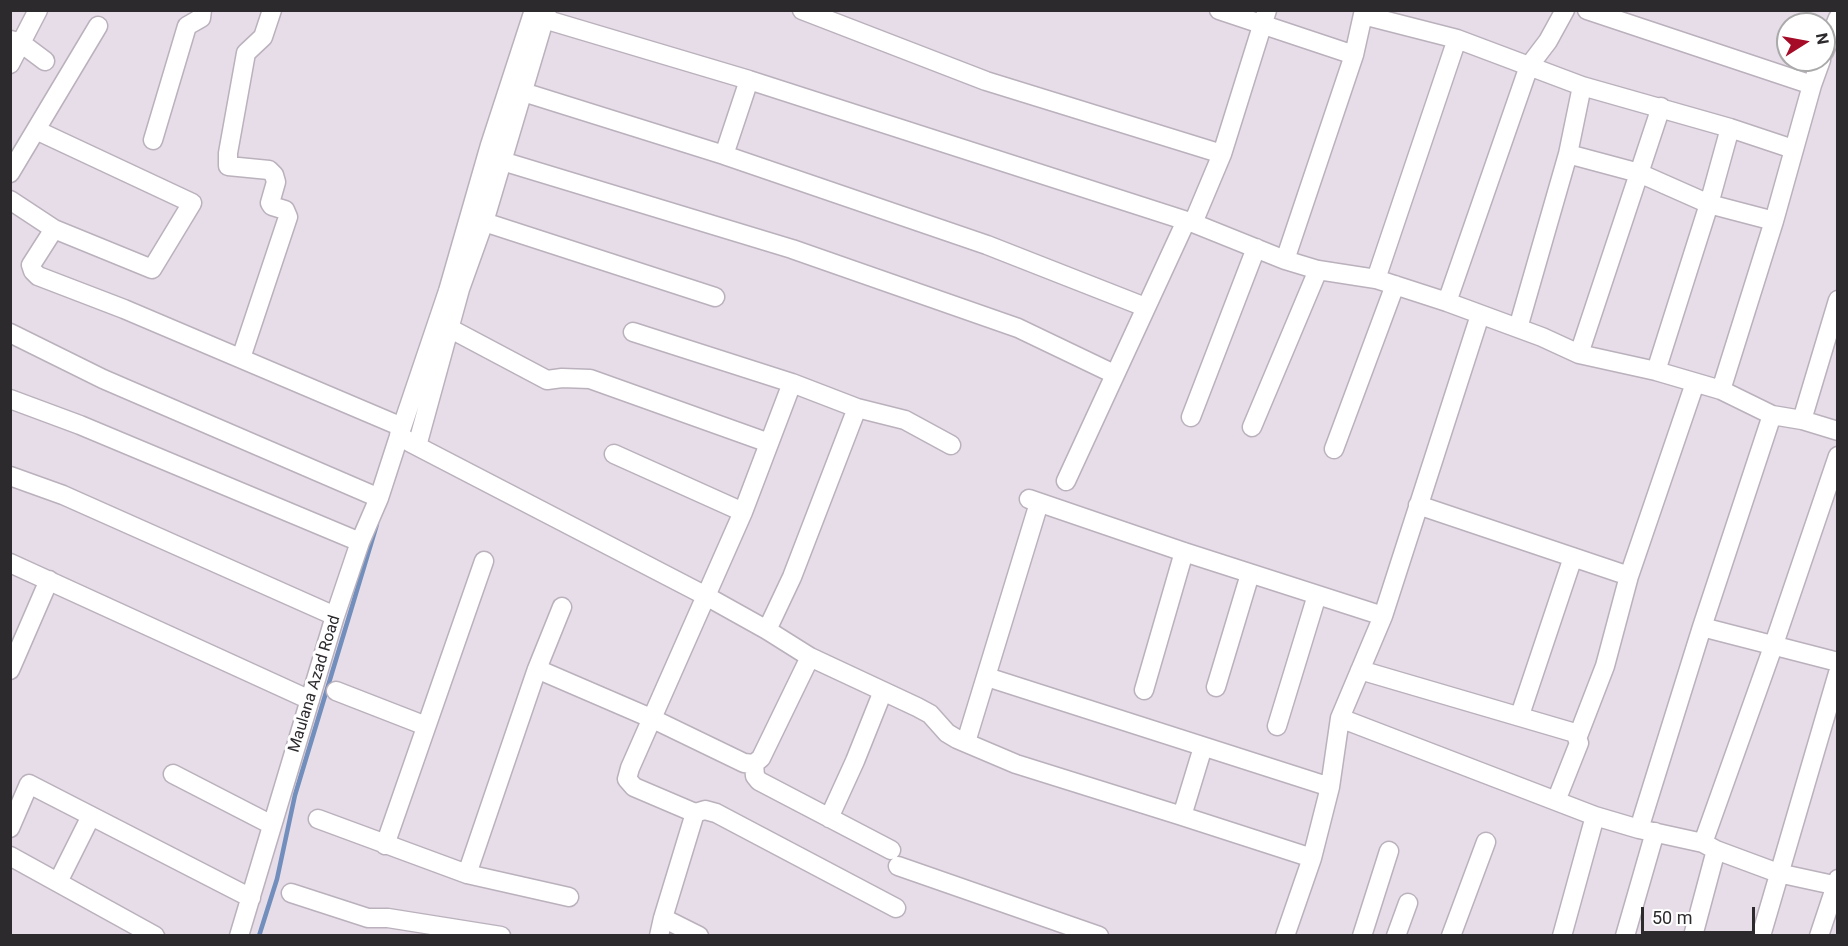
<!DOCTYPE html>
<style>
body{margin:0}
#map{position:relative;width:1848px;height:946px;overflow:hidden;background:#e6dde9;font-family:Roboto,sans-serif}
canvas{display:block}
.frame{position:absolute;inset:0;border:12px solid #2d2a2e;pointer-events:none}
.north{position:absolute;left:1776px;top:12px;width:60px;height:60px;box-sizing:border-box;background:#fff;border:2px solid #abaaab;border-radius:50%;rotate:79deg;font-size:16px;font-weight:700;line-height:24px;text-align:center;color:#2d2a2e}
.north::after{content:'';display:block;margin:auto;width:21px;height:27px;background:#a50a26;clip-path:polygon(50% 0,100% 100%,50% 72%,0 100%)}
.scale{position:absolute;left:1641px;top:907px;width:114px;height:27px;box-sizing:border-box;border:3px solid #2d2a2e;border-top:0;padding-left:8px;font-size:18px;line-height:21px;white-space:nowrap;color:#2d2a2e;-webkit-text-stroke:4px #fff;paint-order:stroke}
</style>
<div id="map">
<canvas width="1848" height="946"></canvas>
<div class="frame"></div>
<div class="north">N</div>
<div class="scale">50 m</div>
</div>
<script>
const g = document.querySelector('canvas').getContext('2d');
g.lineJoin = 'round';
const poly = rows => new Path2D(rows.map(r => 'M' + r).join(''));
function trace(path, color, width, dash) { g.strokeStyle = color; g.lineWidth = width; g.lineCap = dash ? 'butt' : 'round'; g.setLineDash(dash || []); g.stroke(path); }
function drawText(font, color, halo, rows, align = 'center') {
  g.font = font + ' Roboto,sans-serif'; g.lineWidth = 6; g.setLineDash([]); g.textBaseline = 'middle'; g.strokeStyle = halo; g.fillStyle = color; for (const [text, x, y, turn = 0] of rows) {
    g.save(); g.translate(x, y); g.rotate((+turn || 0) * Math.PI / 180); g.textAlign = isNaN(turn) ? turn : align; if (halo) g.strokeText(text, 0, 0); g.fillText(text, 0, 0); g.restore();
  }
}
const stream = poly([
 [259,936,277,879,295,795,377,524]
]);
const minor = poly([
 [802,10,986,81,1222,154],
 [1219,10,1354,55],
 [1587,10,1812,85],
 [1363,15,1457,39,1582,86,1730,128,1793,149],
 [544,19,749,80,1193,223,1285,260,1318,270,1376,279,1447,302,1542,337,1579,354,1656,371,1721,390,1772,415,1802,420,1838,431],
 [11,40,21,43,45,61],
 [1824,52,1838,18],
 [10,64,38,10],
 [523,92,724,155,987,245,1145,307],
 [153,140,187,26,201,18,202,10],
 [1568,154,1639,173,1709,204,1774,221],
 [724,155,749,80],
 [502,161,792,249,1018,328,1114,374],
 [10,173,98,26],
 [10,200,54,229,152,269,192,203,36,130],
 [484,222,715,297],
 [1193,223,1222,154,1267,10],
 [54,229,31,265,33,271,38,276,124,309,402,427,379,498,360,542,335,616,239,936],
 [1285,260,1354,55,1364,10],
 [1376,279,1457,39],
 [1447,302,1529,66,1548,41,1565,10],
 [449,328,547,380,562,378,590,379,769,443],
 [1518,328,1568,154,1582,86],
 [633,332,792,383,743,512,630,768,627,779,634,787,695,813,705,810,716,813,896,908],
 [10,333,103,379,379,498],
 [1579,354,1661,107],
 [241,358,288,217,285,210,272,206,270,203,276,182,274,175,269,170,228,166,228,153,246,53,263,37,272,10],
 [1656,371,1709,204,1730,128],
 [1721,390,1774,221,1812,85,1821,60],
 [10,399,80,425,360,542],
 [857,408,905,420,951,445],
 [1191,417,1256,248],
 [1802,420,1838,300],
 [402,427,448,291,490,145,534,10],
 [1252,427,1318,270],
 [399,435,411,443,706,596,767,630,810,657,917,707,930,714,947,733,957,739,1016,764,1182,816],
 [417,446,460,289,484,222,547,10],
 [1334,449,1395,285],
 [614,454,743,512],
 [10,476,63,495,335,616],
 [1066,481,1186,221],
 [1029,499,1184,552,1383,616,1480,315],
 [1418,505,1629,576],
 [10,563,310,700],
 [1702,627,1838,662],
 [767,630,792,577,857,408,792,383],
 [537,669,653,719,744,763,754,764,761,758,810,657],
 [10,670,49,580],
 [1360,670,1575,733,1579,743,1556,801],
 [987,677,1330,787],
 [1216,687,1250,574],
 [1144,690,1184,552],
 [336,691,426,726],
 [1520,715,1573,557],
 [1340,718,1595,816,1639,829,1703,843,1716,850,1778,873,1838,886],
 [1277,726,1317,595],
 [1578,736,1605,666,1629,576,1695,383],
 [966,742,1039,503],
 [1203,747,1182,816,1312,858],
 [754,764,755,776,759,781,891,850],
 [173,774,272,825],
 [829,818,855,761,883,691],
 [318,819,467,874,569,897],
 [10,828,29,784,251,898],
 [1639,829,1702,627,1772,415],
 [1703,843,1774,644,1838,456],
 [385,845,484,561],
 [10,856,155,936],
 [898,866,1099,936],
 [467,874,537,669,562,607],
 [58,882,91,816],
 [291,893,368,918,388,918,501,936],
 [663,918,695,813],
 [659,936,663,918,699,936],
 [1285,936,1312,858,1330,787,1340,718,1383,616],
 [1362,936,1389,851],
 [1396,936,1408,903],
 [1451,936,1486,842],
 [1562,936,1595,816],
 [1625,936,1655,832],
 [1693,936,1716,850],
 [1761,936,1838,673],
 [1819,936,1838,879]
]);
const streetNames = [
 ["Maulana Azad Road",315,684,-73]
];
trace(stream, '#728ebc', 4.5);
trace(minor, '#bab1bd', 21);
trace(minor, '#fff', 18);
drawText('16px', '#2d2a2e', '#fff', streetNames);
</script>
